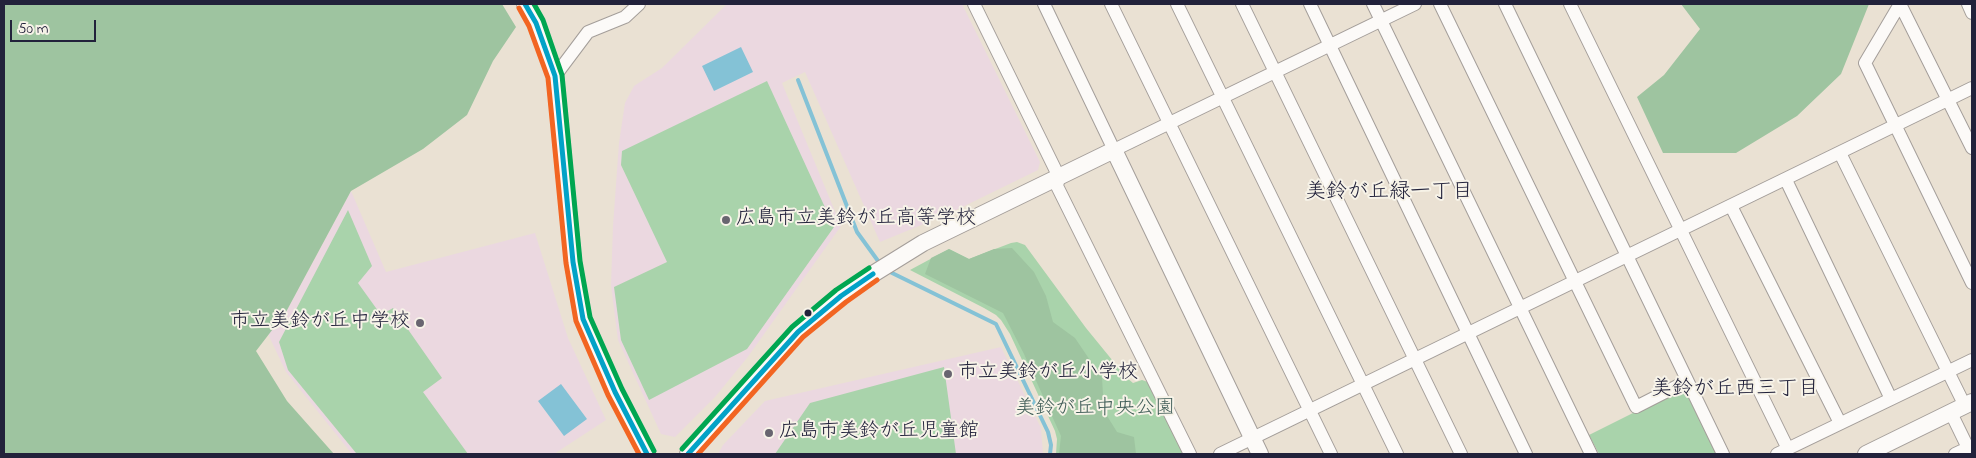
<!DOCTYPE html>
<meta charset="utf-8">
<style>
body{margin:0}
#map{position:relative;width:1976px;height:458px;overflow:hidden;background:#eae1d3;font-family:"Indie Flower",sans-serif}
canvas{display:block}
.frame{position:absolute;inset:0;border:5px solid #22223b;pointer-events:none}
.scale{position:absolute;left:10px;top:20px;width:86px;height:22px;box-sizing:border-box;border:2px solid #22223b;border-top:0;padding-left:6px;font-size:15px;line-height:18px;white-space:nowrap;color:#22223b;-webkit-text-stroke:4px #f7f3e8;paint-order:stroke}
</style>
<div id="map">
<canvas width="1976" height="458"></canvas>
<div class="frame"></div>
<div class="scale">50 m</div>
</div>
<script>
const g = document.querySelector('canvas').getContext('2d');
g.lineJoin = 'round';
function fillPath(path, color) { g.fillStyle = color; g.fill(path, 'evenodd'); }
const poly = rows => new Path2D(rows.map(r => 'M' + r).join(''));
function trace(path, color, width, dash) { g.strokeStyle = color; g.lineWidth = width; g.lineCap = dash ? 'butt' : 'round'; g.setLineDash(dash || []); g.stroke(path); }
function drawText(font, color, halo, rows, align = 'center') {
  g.font = font + ' "Indie Flower","Klee One",sans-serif'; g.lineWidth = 4; g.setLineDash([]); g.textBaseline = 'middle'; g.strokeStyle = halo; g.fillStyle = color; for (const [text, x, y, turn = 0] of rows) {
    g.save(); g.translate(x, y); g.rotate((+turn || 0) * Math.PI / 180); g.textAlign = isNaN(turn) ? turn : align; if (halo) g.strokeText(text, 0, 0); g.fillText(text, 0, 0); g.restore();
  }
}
const built = poly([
 [727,4,962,4,1040,162,1038,170,948,214,880,242,805,72,782,83,841,226,747,358,715,397,675,437,661,434,618,340,611,285,613,226,619,143,625,103,634,86,662,68],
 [351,191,386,272,535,233,568,338,606,420,554,454,352,454,286,372,268,334,286,312],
 [1001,347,1041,428,1043,454,718,454,723,445,765,401]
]);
const green = poly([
 [767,81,834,227,747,349,649,400,621,340,614,287,667,262,621,165,622,151],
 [348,210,372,266,358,283,381,315,393,308,442,378,423,392,468,454,356,453,288,370,279,342],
 [1017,242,1025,245,1086,328,1126,377,1133,383,1142,380,1148,382,1183,454,1056,454,1057,439,1055,431,1010,334,1001,320,996,315,984,308,910,270,949,249,969,259,1011,243],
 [944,367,956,454,775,454,810,403],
 [1679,390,1689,394,1716,454,1599,454,1589,435]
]);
const forest = poly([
 [4,4,502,4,516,27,493,61,467,115,423,149,351,191,286,312,256,351,287,401,334,454,4,454],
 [1681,4,1869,4,1841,74,1797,116,1736,153,1663,153,1637,97,1664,75,1700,29],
 [1012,248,1034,272,1046,296,1053,322,1075,338,1102,378,1104,411,1117,432,1134,437,1136,454,1059,454,1061,436,1024,354,1003,313,925,274,931,258,949,249,969,259,994,249]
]);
const water = poly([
 [741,47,753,72,714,91,702,66],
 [561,384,587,419,564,436,538,401]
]);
const stream = poly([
 [798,80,857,232,881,265],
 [888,271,996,324,1048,432,1051,445,1050,454]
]);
const minor = poly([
 [974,4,1059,177,1057,186,1190,454],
 [1044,4,1114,150,1415,4],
 [1111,4,1331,454],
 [1177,4,1397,454],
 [1242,4,1461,454],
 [1310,4,1526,454],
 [1373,4,1591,454],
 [1440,4,1636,407,1687,381],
 [1505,4,1723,454],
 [1570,4,1788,449],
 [1900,4,1865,63,1972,283],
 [1900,4,1972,148],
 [1968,4,1972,13],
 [555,76,588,32,625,17,639,4],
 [1840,153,1965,406],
 [1786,180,1891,399],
 [1731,206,1840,423],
 [1951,413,1971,454],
 [1220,454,1972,88],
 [1777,454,1972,360],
 [1955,454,1972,446]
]);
const tertiary = poly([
 [525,4,536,23,555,76,573,262,583,319,615,392,647,454],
 [688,454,798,332,841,296,873,274,923,243,1114,150,1260,454],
 [1866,454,1972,402]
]);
const bus1 = poly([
 [525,4,536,23,555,76,573,262,583,319,615,392,647,454],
 [688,454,798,332,841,296,873,274]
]);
const bus2 = poly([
 [519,8,529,26,548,78,566,263,576,321,608,395,639,454],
 [698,454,803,337,846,302,877,280]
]);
const bus3 = poly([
 [534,4,543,20,562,75,580,261,590,317,622,389,654,451],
 [682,449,792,327,836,290,869,268]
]);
const markers = [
 [726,220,5,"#686570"],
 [808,313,4.5,"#22223b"],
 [420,323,5,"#686570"],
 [948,374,5,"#686570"],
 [769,433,5,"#686570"]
];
const poiNames = [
 ["広島市立美鈴が丘高等学校",736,220],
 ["市立美鈴が丘中学校",410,323,"right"],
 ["市立美鈴が丘小学校",958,374],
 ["広島市美鈴が丘児童館",779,433]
];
const parkNames = [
 ["美鈴が丘中央公園",1095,410]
];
const neighbourhoodNames = [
 ["美鈴が丘緑一丁目",1389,194],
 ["美鈴が丘西三丁目",1735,391]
];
fillPath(built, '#ebd8e0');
fillPath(green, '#a9d3ab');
fillPath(forest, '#9ec4a0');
fillPath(water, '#84c2d6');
trace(stream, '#84c2d6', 4);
trace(minor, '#a49e9a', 14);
trace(tertiary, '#a49e9a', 18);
trace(minor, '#fcfaf8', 12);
trace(tertiary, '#fcfaf8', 16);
trace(bus1, '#02a2c7', 5);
trace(bus2, '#f26522', 5);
trace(bus3, '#00a651', 5);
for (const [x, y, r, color] of markers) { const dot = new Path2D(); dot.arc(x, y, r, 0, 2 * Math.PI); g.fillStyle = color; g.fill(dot); trace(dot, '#f7f3e8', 2); }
drawText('20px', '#22223b', '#f7f3e8', poiNames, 'left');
drawText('20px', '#3f5c57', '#f7f3e8', parkNames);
drawText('21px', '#22223b', '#f7f3e8', neighbourhoodNames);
</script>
